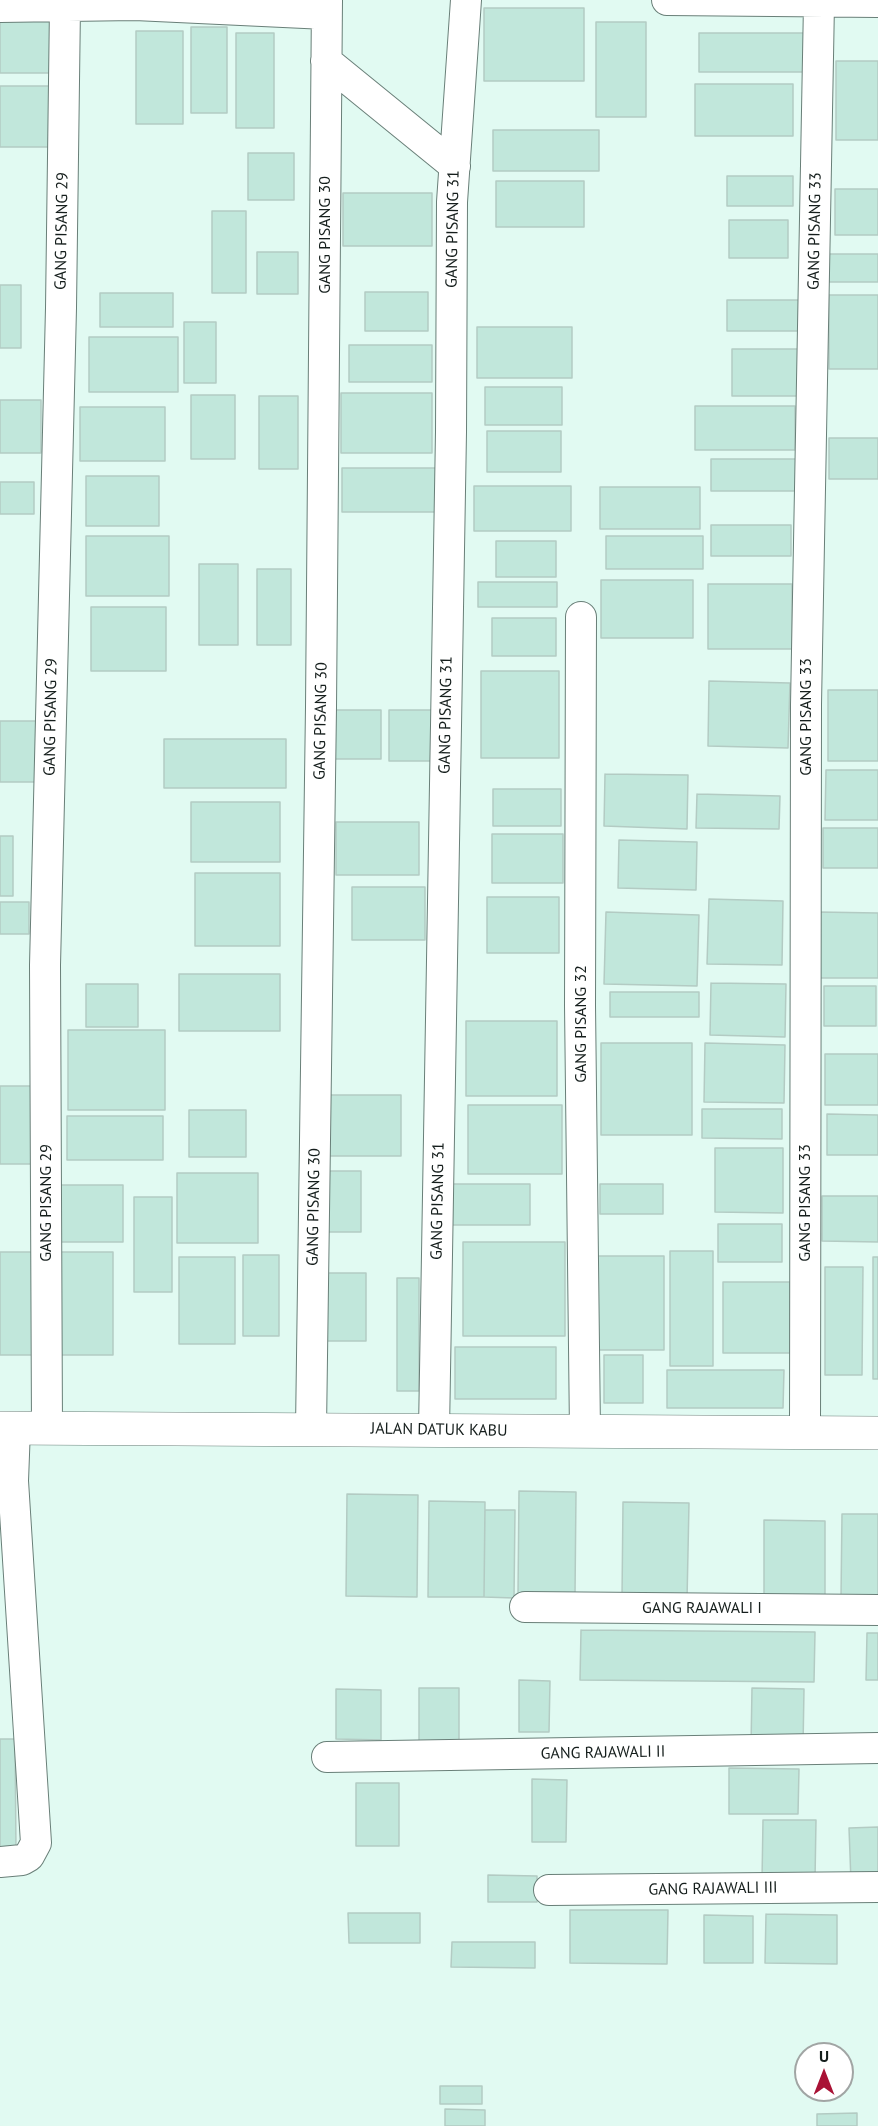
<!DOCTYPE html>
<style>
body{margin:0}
#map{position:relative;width:878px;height:2126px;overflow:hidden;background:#e1faf2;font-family:"PT Sans",sans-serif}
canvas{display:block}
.north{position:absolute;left:794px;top:2042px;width:60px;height:60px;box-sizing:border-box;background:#fff;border:2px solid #a1a5a4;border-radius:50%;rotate:0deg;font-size:16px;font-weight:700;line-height:24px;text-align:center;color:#151e1c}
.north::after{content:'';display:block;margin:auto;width:21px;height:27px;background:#a91235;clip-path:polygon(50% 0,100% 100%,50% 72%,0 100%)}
</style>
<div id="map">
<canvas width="878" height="2126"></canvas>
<div class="north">U</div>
</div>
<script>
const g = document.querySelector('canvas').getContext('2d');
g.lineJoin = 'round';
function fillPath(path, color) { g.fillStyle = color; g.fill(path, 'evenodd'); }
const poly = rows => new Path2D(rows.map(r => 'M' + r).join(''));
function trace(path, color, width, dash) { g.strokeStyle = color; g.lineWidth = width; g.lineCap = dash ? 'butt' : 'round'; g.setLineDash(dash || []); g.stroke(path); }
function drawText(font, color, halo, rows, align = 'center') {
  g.font = font + ' "PT Sans",sans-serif'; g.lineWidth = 5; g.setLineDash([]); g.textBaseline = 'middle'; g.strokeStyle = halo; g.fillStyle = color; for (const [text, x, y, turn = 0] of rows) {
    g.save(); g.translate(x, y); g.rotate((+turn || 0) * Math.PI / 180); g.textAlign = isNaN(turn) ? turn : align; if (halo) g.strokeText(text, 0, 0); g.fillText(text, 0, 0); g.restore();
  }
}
const building = poly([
 [484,8,584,8,584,81,484,81,484,8],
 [0,21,55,21,55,73,0,73,0,21],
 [596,22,646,22,646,117,596,117,596,22],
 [191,27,227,27,227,113,191,113,191,27],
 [136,31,183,31,183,124,136,124,136,31],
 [236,33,274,33,274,128,236,128,236,33],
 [699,33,805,33,805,72,699,72,699,33],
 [836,61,878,61,878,140,836,140,836,61],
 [695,84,793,84,793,136,695,136,695,84],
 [0,86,57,86,57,147,0,147,0,86],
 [493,130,599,130,599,171,493,171,493,130],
 [248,153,294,153,294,200,248,200,248,153],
 [727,176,793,176,793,206,727,206,727,176],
 [496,181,584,181,584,227,496,227,496,181],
 [835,189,878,189,878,235,835,235,835,189],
 [343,193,432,193,432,246,343,246,343,193],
 [212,211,246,211,246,293,212,293,212,211],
 [729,220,788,220,788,258,729,258,729,220],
 [257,252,298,252,298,294,257,294,257,252],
 [829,254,878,254,878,282,829,282,829,254],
 [0,285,21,285,21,348,0,348,0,285],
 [365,292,428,292,428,331,365,331,365,292],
 [100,293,173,293,173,327,100,327,100,293],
 [829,295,878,295,878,369,829,369,829,295],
 [727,300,801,300,801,331,727,331,727,300],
 [184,322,216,322,216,383,184,383,184,322],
 [477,327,572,327,572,378,477,378,477,327],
 [89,337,178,337,178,392,89,392,89,337],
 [349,345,432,345,432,382,349,382,349,345],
 [732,349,802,349,802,396,732,396,732,349],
 [485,387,562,387,562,425,485,425,485,387],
 [341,393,432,393,432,453,341,453,341,393],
 [191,395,235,395,235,459,191,459,191,395],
 [259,396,298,396,298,469,259,469,259,396],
 [0,400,41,400,41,453,0,453,0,400],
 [695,406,795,406,795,450,695,450,695,406],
 [80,407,165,407,165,461,80,461,80,407],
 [487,431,561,431,561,472,487,472,487,431],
 [829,438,878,438,878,479,829,479,829,438],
 [711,459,797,459,797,491,711,491,711,459],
 [342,468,441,468,441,512,342,512,342,468],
 [86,476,159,476,159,526,86,526,86,476],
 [0,482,34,482,34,514,0,514,0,482],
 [474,486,571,486,571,531,474,531,474,486],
 [600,487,700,487,700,529,600,529,600,487],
 [711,525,791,525,791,556,711,556,711,525],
 [86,536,169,536,169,596,86,596,86,536],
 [606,536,703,536,703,569,606,569,606,536],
 [496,541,556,541,556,577,496,577,496,541],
 [199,564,238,564,238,645,199,645,199,564],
 [257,569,291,569,291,645,257,645,257,569],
 [601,580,693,580,693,638,601,638,601,580],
 [478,582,557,582,557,607,478,607,478,582],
 [708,584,792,584,792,649,708,649,708,584],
 [91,607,166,607,166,671,91,671,91,607],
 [492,618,556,618,556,656,492,656,492,618],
 [481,671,559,671,559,758,481,758,481,671],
 [709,681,790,683,788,748,708,746,709,681],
 [828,690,878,690,878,761,828,761,828,690],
 [334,710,381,710,381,759,334,759,334,710],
 [389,710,434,710,434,761,389,761,389,710],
 [0,721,39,721,39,782,0,782,0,721],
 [164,739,286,739,286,788,164,788,164,739],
 [826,770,878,770,878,820,825,820,826,770],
 [605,774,688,775,687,829,604,826,605,774],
 [493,789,561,789,561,826,493,826,493,789],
 [697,794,780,796,779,829,696,828,697,794],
 [191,802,280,802,280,862,191,862,191,802],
 [336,822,419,822,419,875,336,875,336,822],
 [823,828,878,828,878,868,823,868,823,828],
 [492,834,563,834,563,883,492,883,492,834],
 [0,836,13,836,13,896,0,896,0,836],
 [619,840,697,842,696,890,618,888,619,840],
 [195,873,280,873,280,946,195,946,195,873],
 [352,887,425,887,425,940,352,940,352,887],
 [487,897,559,897,559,953,487,953,487,897],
 [709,899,783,901,782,965,707,964,709,899],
 [0,902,29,902,29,934,0,934,0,902],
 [606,912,699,915,697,986,604,984,606,912],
 [819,912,878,913,878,978,819,978,819,912],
 [179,974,280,974,280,1031,179,1031,179,974],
 [711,983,786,984,785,1037,710,1035,711,983],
 [86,984,138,984,138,1027,86,1027,86,984],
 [824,986,876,986,876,1026,824,1026,824,986],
 [610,992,699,992,699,1017,610,1017,610,992],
 [466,1021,557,1021,557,1096,466,1096,466,1021],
 [68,1030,165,1030,165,1110,68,1110,68,1030],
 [601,1043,692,1043,692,1135,601,1135,601,1043],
 [705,1043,785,1045,784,1103,704,1102,705,1043],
 [825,1054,878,1054,878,1105,825,1105,825,1054],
 [0,1086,36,1086,36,1164,0,1164,0,1086],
 [326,1095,401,1095,401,1156,326,1156,326,1095],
 [468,1105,562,1105,562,1174,468,1174,468,1105],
 [702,1109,782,1109,782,1139,702,1138,702,1109],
 [189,1110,246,1110,246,1157,189,1157,189,1110],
 [827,1114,878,1115,878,1155,827,1155,827,1114],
 [67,1116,163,1116,163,1160,67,1160,67,1116],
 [715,1148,783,1148,783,1213,715,1212,715,1148],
 [321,1171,361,1171,361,1232,321,1232,321,1171],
 [177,1173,258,1173,258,1243,177,1243,177,1173],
 [452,1184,530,1184,530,1225,452,1225,452,1184],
 [600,1184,663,1184,663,1214,600,1214,600,1184],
 [59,1185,123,1185,123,1242,59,1242,59,1185],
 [822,1196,878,1196,878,1242,822,1241,822,1196],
 [134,1197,172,1197,172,1292,134,1292,134,1197],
 [718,1224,782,1224,782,1262,718,1262,718,1224],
 [463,1242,565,1242,565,1336,463,1336,463,1242],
 [670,1251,713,1251,713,1366,670,1366,670,1251],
 [0,1252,44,1252,44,1355,0,1355,0,1252],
 [60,1252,113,1252,113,1355,60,1355,60,1252],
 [243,1255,279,1255,279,1336,243,1336,243,1255],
 [597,1256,664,1256,664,1350,597,1350,597,1256],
 [179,1257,235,1257,235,1344,179,1344,179,1257],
 [873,1257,878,1257,878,1379,873,1379,873,1257],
 [825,1267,863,1267,862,1375,825,1375,825,1267],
 [323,1273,366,1273,366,1341,323,1341,323,1273],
 [397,1278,419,1278,419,1391,397,1391,397,1278],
 [723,1282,790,1282,790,1353,723,1353,723,1282],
 [455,1347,556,1347,556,1399,455,1399,455,1347],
 [604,1355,643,1355,643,1403,604,1403,604,1355],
 [667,1370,784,1370,783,1408,667,1408,667,1370],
 [519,1491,576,1492,575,1595,518,1594,519,1491],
 [347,1494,418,1495,417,1597,346,1596,347,1494],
 [429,1501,485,1502,484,1597,428,1597,429,1501],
 [623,1502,689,1503,687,1600,622,1598,623,1502],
 [485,1510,515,1510,514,1598,484,1597,485,1510],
 [842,1514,878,1514,878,1597,841,1597,842,1514],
 [764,1520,825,1521,825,1598,764,1598,764,1520],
 [581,1630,815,1632,814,1682,580,1680,581,1630],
 [867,1633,878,1633,878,1680,866,1680,867,1633],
 [519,1680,550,1681,549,1732,519,1732,519,1680],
 [419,1688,459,1688,459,1744,419,1744,419,1688],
 [752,1688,804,1689,803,1747,751,1747,752,1688],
 [336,1689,381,1690,381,1740,336,1739,336,1689],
 [0,1739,15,1739,16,1850,0,1850,0,1739],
 [729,1768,799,1769,798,1814,729,1814,729,1768],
 [532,1779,567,1780,566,1842,532,1842,532,1779],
 [356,1783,399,1783,399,1846,356,1846,356,1783],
 [763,1820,816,1820,815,1880,762,1880,763,1820],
 [878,1827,878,1881,851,1882,849,1828,878,1827],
 [488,1875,537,1876,537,1902,488,1902,488,1875],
 [570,1910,668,1910,667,1964,570,1963,570,1910],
 [348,1913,420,1913,420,1943,349,1943,348,1913],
 [766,1914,837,1915,837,1964,765,1963,766,1914],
 [704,1915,753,1916,753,1963,704,1963,704,1915],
 [452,1942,535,1942,535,1968,451,1967,452,1942],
 [440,2086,482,2086,482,2104,440,2104,440,2086],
 [445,2109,485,2110,485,2126,445,2126,445,2109],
 [857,2113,857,2126,817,2126,817,2114,857,2113]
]);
const minor = poly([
 [667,0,878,2],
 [0,7,135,5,326,14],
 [326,61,455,166],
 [581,617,580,1005,585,1432],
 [47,1428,45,965,61,308,65,6],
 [311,1428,321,707,327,0],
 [434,1430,451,432,452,202,466,0],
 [805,1432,806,704,819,3],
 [525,1607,878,1610],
 [327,1757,878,1748],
 [0,1862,22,1860,29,1856,36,1843,13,1481,15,1428],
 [549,1890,878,1887]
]);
const tertiary = poly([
 [0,1428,878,1433]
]);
const streetNames = [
 ["GANG PISANG 31",453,229,-89],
 ["GANG PISANG 29",62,231,-89],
 ["GANG PISANG 33",815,231,-89],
 ["GANG PISANG 30",325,235,-90],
 ["GANG PISANG 31",446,715,-89],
 ["GANG PISANG 29",51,717,-89],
 ["GANG PISANG 33",806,717,-90],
 ["GANG PISANG 30",321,721,-89],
 ["GANG PISANG 32",581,1024,-90],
 ["GANG PISANG 31",438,1201,-89],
 ["GANG PISANG 29",46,1203,-90],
 ["GANG PISANG 33",805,1203,-90],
 ["GANG PISANG 30",314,1207,-89],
 ["JALAN DATUK KABU",439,1430,1],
 ["GANG RAJAWALI I",702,1608],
 ["GANG RAJAWALI II",603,1753,-1],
 ["GANG RAJAWALI III",713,1889,-1]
];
fillPath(building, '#c1e7db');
trace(building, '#b3cbc3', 1.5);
trace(minor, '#697f78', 32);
trace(tertiary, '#697f78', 34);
trace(minor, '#fff', 30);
trace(tertiary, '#fff', 33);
drawText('16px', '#151e1c', '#fff', streetNames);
</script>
